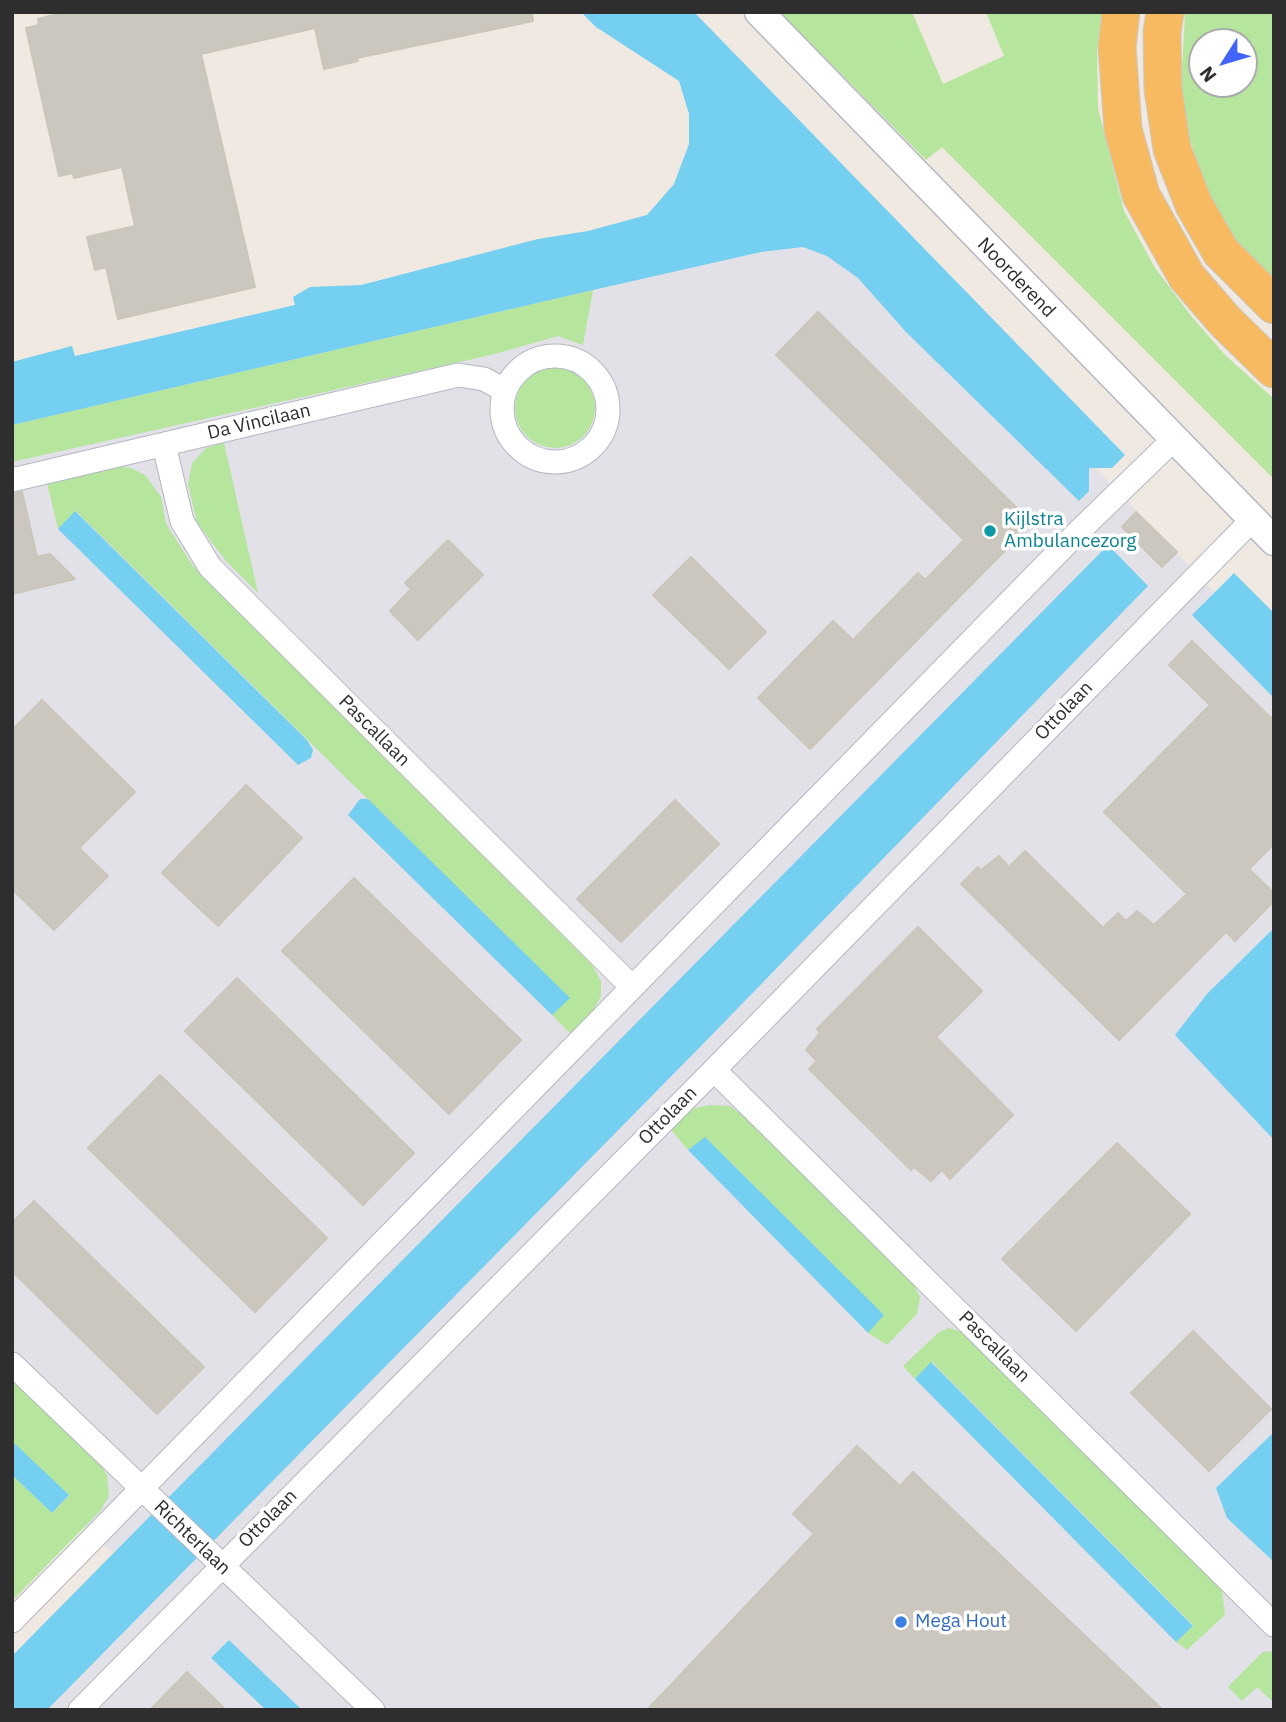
<!DOCTYPE html>
<style>
body{margin:0}
#map{position:relative;width:1286px;height:1722px;overflow:hidden;background:#efe9e1;font-family:"IBM Plex Sans",sans-serif}
canvas{display:block}
.frame{position:absolute;inset:0;border:14px solid #2e2e2e;pointer-events:none}
.north{position:absolute;left:1188px;top:28px;width:70px;height:70px;box-sizing:border-box;background:#fff;border:2px solid #ababab;border-radius:50%;rotate:233deg;font-size:19px;font-weight:700;line-height:28px;text-align:center;color:#2e2e2e}
.north::after{content:'';display:block;margin:auto;width:24px;height:32px;background:#4264fb;clip-path:polygon(50% 0,100% 100%,50% 72%,0 100%)}
</style>
<div id="map">
<canvas width="1286" height="1722"></canvas>
<div class="frame"></div>
<div class="north">N</div>
</div>
<script>
const g = document.querySelector('canvas').getContext('2d');
g.lineJoin = 'round';
function fillPath(path, color) { g.fillStyle = color; g.fill(path, 'evenodd'); }
const poly = rows => new Path2D(rows.map(r => 'M' + r).join(''));
function trace(path, color, width, dash) { g.strokeStyle = color; g.lineWidth = width; g.lineCap = dash ? 'butt' : 'round'; g.setLineDash(dash || []); g.stroke(path); }
function drawText(font, color, halo, rows, align = 'center') {
  g.font = font + ' "IBM Plex Sans",sans-serif'; g.lineWidth = 7; g.setLineDash([]); g.textBaseline = 'middle'; g.strokeStyle = halo; g.fillStyle = color; for (const [text, x, y, turn = 0] of rows) {
    g.save(); g.translate(x, y); g.rotate((+turn || 0) * Math.PI / 180); g.textAlign = isNaN(turn) ? turn : align; if (halo) g.strokeText(text, 0, 0); g.fillText(text, 0, 0); g.restore();
  }
}
const industrial = poly([
 [846,207,1274,655,1274,1710,12,1710,135,1574,12,1457,12,398]
]);
const green = poly([
 [780,12,912,12,943,84,1004,56,986,12,1102,12,1097,50,1098,108,1124,211,1155,268,1192,317,1225,355,1274,399,1274,479,942,147,926,160],
 [1185,12,1274,12,1274,283,1251,262,1223,222,1208,193,1189,137,1181,93],
 [1202,42,1244,42,1244,84,1202,84],
 [593,290,583,345,558,336,495,354,12,462,12,425],
 '515 408a40 40 0 1 1 80 0a40 40 0 1 1-80 0Z',
 [224,443,258,593,226,561,197,523,188,484,192,463,206,448],
 [115,466,131,468,145,475,161,497,166,524,193,566,592,965,601,981,601,996,590,1017,572,1035,552,1015,569,998,76,511,58,529,47,483],
 [710,1105,730,1106,753,1123,913,1283,920,1297,917,1314,887,1345,868,1333,883,1315,706,1138,688,1150,671,1130,690,1109],
 [949,1328,962,1332,1222,1590,1225,1615,1187,1650,1176,1642,1193,1625,932,1362,915,1379,903,1366,939,1332],
 [12,1379,97,1459,107,1475,109,1496,101,1510,12,1601,12,1475,52,1513,69,1496,12,1441],
 [1274,1651,1274,1703,1257,1687,1242,1701,1228,1687,1263,1652]
]);
const water = poly([
 [581,12,694,12,1125,455,1112,468,1089,468,1089,491,1079,501,906,332,858,278,827,256,803,247,761,252,593,290,12,425,12,362,72,346,75,356,295,305,293,297,310,287,361,285,538,239,588,231,647,215,674,184,689,144,689,114,679,81,596,27],
 [75,511,307,740,313,750,311,758,298,765,58,529],
 [1108,545,1148,586,702,1045,47,1710,12,1710,12,1656],
 [1234,573,1274,613,1274,698,1192,615],
 [360,799,368,799,570,998,552,1015,348,815],
 [1274,928,1274,1140,1175,1035,1207,994],
 [705,1137,884,1315,868,1333,688,1150],
 [931,1362,1193,1626,1176,1642,915,1379],
 [1274,1432,1274,1562,1227,1518,1216,1488],
 [12,1441,69,1495,52,1513,12,1475],
 [229,1640,302,1710,266,1710,211,1658]
]);
const building = poly([
 [65,12,532,12,533,21,357,58,358,61,324,69,315,28,201,54,255,287,118,319,106,267,95,270,87,237,135,226,122,167,74,178,73,173,59,176,26,28,39,25,38,19,65,12],
 [818,312,1032,523,810,749,758,698,833,621,853,640,918,573,925,580,964,540,776,355,818,312],
 [22,492,37,557,50,554,75,579,12,594,12,494,22,492],
 [1136,512,1177,552,1162,567,1122,527,1136,512],
 [448,540,483,575,418,640,390,611,411,589,405,583,448,540],
 [691,557,766,632,729,669,653,595,691,557],
 [1192,641,1274,721,1274,844,1249,869,1274,893,1274,901,1235,941,1226,932,1119,1040,961,884,978,867,981,870,999,856,1009,867,1025,851,1103,928,1118,913,1126,921,1137,911,1154,925,1187,894,1104,812,1210,705,1169,665,1192,641],
 [42,700,135,792,79,848,108,876,54,930,12,889,12,730,42,700],
 [246,785,302,838,218,926,162,873,246,785],
 [675,800,719,844,621,942,577,899,675,800],
 [354,878,521,1040,449,1114,282,951,354,878],
 [918,927,982,991,936,1037,1013,1115,950,1179,942,1170,931,1181,914,1167,911,1170,809,1069,817,1061,806,1050,820,1033,817,1029,918,927],
 [237,978,414,1153,363,1205,185,1031,237,978],
 [160,1075,327,1238,255,1312,88,1148,160,1075],
 [1117,1143,1190,1214,1076,1331,1002,1259,1117,1143],
 [34,1201,204,1367,157,1414,12,1271,12,1223,34,1201],
 [1193,1331,1271,1409,1209,1471,1131,1393,1193,1331],
 [857,1446,900,1486,913,1472,1163,1710,647,1710,814,1534,793,1514,857,1446],
 [187,1672,226,1710,150,1710,187,1672]
]);
const minor = poly([
 '502 409a53 53 0 1 1 106 0a53 53 0 1 1-106 0Z',
 [164,445,182,521,210,567,632,987],
 [12,480,458,375,484,379,504,390],
 [714,1070,1274,1625],
 [12,1364,373,1710],
 [12,1621,1076,534,1173,440],
 [80,1710,714,1070,1252,520]
]);
const tertiary = poly([
 [759,12,1274,541]
]);
const trunk = poly([
 [1121,12,1117,47,1123,129,1141,195,1187,277,1225,321,1274,369],
 [1165,12,1162,32,1163,89,1172,149,1194,205,1221,252,1274,305]
]);
const markers = [
 [990,531,7,"#0f9aa8"],
 [901,1622,7,"#3f7fe0"]
];
const streetNames = [
 ["Noorderend",1016,278,46],
 ["Da Vincilaan",259,422,-13],
 ["Ottolaan",1064,711,-46],
 ["Pascallaan",374,731,45],
 ["Ottolaan",668,1116,-45],
 ["Pascallaan",994,1347,45],
 ["Ottolaan",268,1519,-45],
 ["Richterlaan",192,1538,44]
];
const cultureNames = [
 ["Kijlstra",1004,520],
 ["Ambulancezorg",1004,542]
];
const shopNames = [
 ["Mega Hout",915,1622]
];
fillPath(industrial, '#e3e1e8');
fillPath(green, '#b6e59e');
fillPath(water, '#75cff0');
fillPath(building, '#cbc7bf');
trace(building, '#cbc5ba', 2);
trace(minor, '#b4b7c1', 25);
trace(tertiary, '#b4b7c1', 31);
trace(trunk, '#c9c9c9', 39);
trace(minor, '#fff', 23);
trace(tertiary, '#fff', 28);
trace(trunk, '#f8ba60', 37);
for (const [x, y, r, color] of markers) { const dot = new Path2D(); dot.arc(x, y, r, 0, 2 * Math.PI); g.fillStyle = color; g.fill(dot); trace(dot, '#fff', 2.5); }
drawText('19px', '#2e2e2e', '#fff', streetNames);
drawText('19px', '#0d838f', '#fff', cultureNames, 'left');
drawText('19px', '#366cbe', '#fff', shopNames, 'left');
</script>
